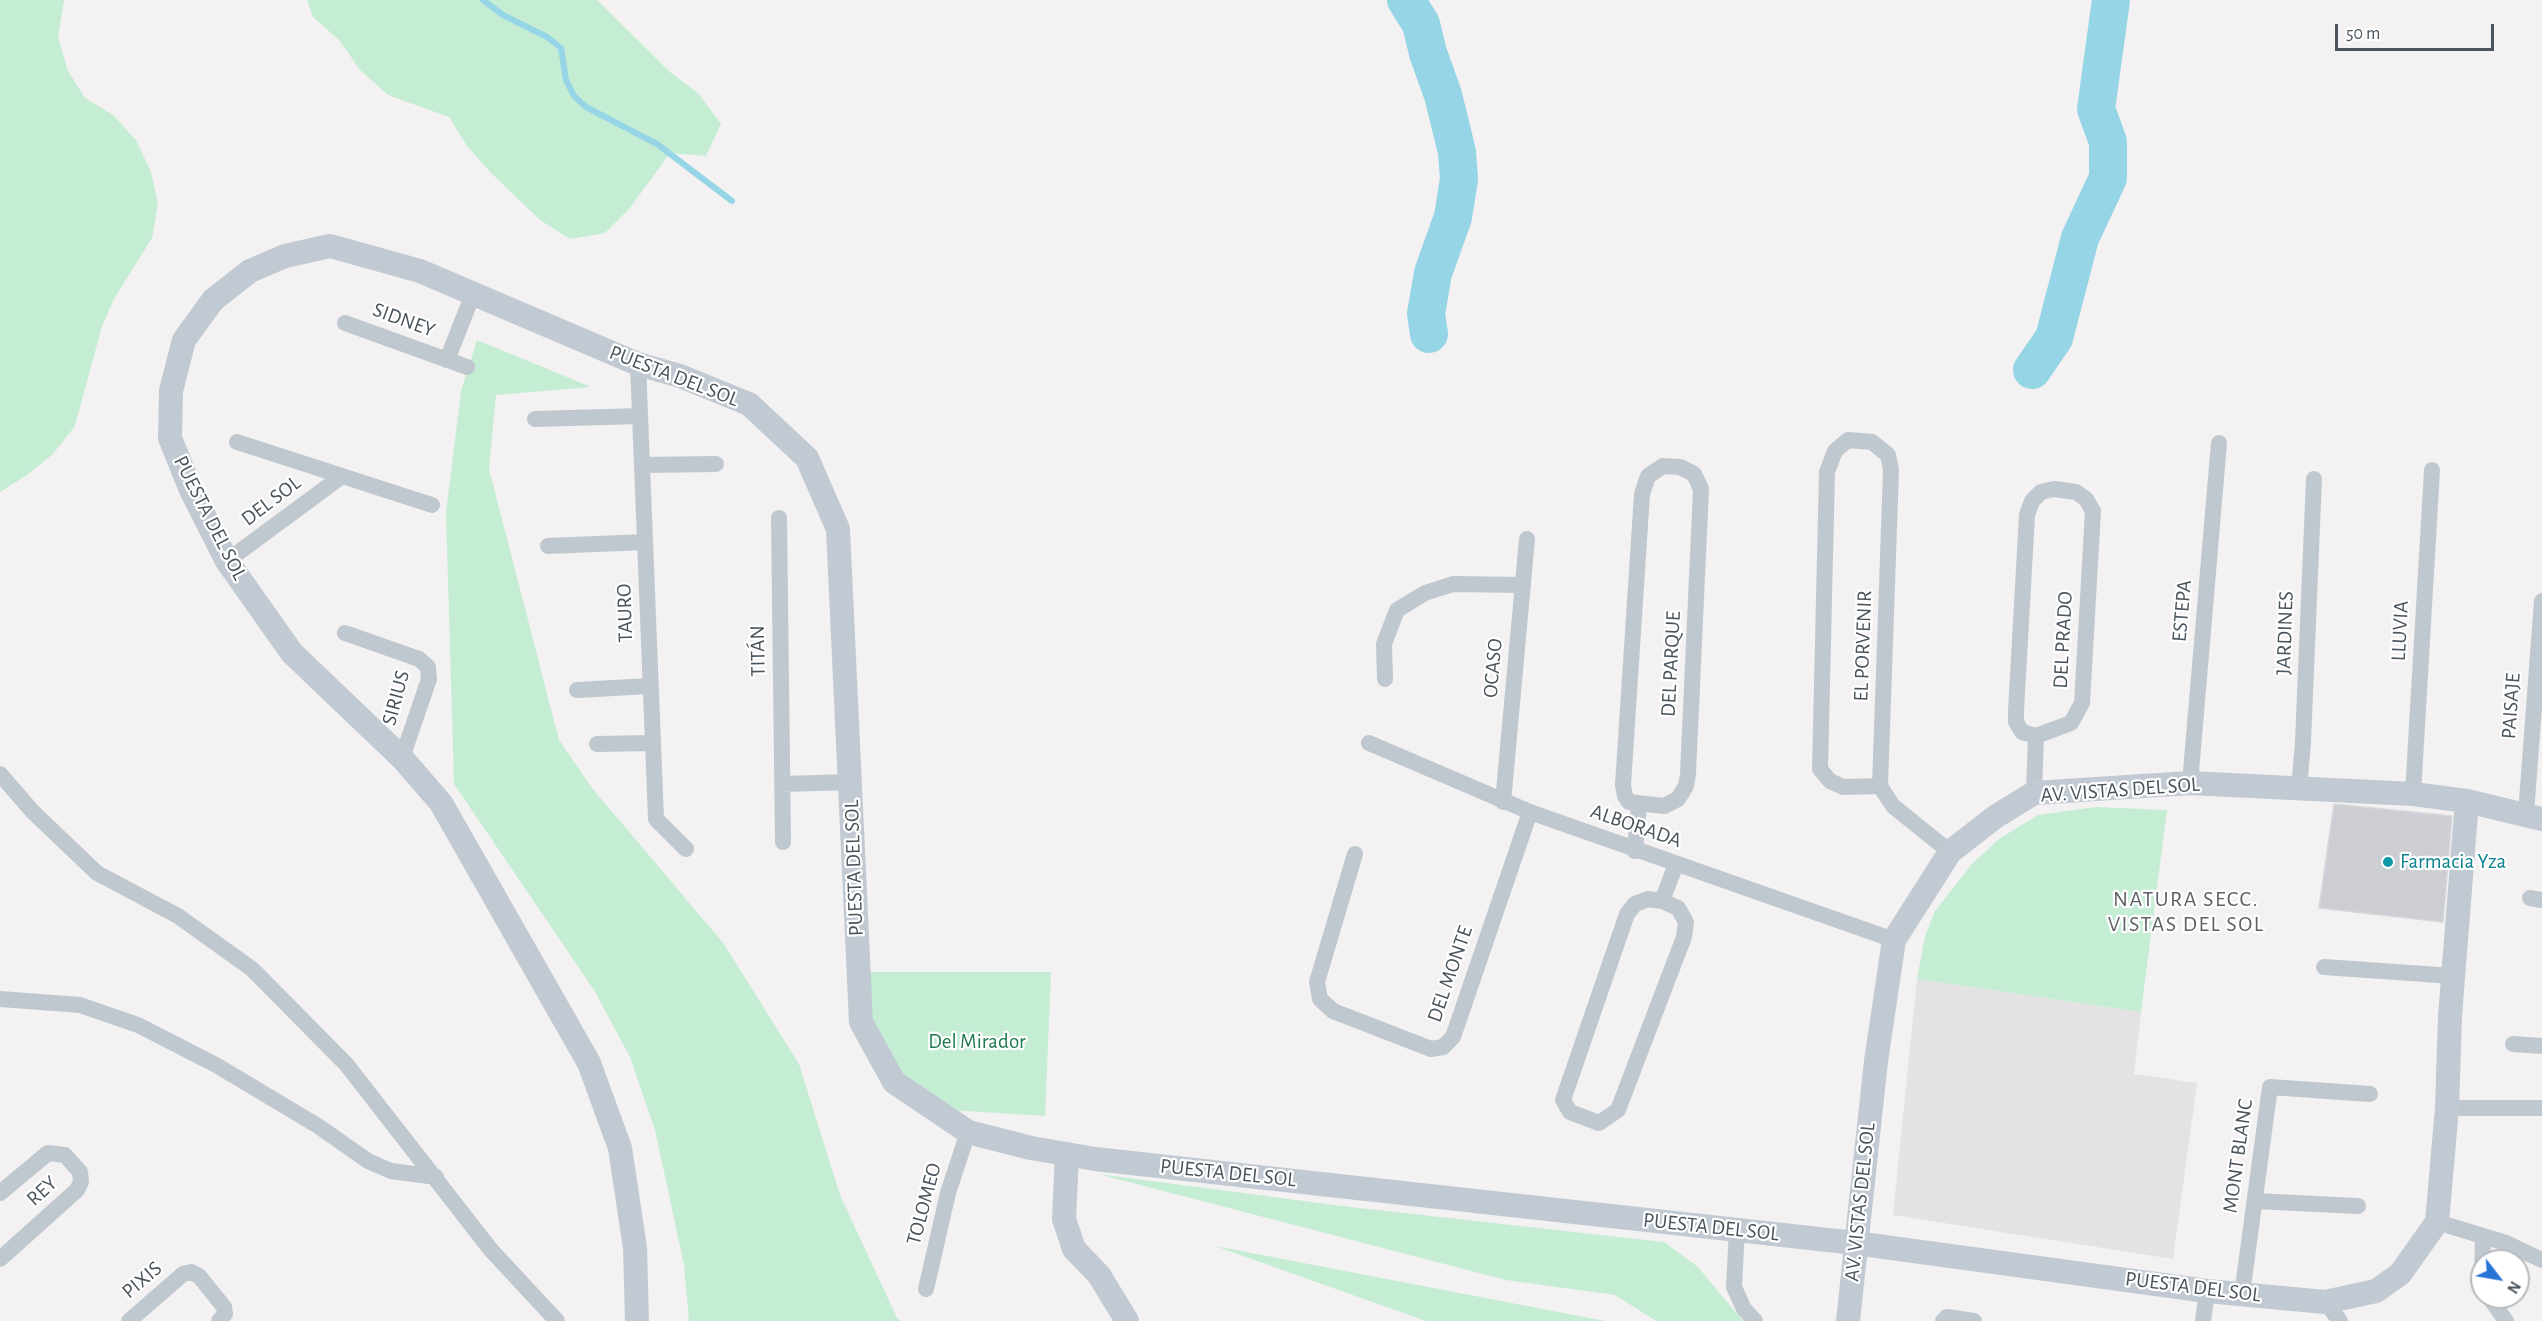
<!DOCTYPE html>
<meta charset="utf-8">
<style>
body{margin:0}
#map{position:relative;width:2542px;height:1321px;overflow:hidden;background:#f3f1f1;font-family:"Alegreya Sans",sans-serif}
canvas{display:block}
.north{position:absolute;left:2470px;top:1249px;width:60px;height:60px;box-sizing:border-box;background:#fff;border:2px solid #b7bbbe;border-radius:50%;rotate:121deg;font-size:16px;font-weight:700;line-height:24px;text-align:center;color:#4a545d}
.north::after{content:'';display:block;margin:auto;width:21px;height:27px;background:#2874d7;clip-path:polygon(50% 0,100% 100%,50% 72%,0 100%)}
.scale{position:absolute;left:2335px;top:24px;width:159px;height:27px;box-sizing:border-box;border:3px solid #4a545d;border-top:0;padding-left:8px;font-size:18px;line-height:21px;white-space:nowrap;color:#4a545d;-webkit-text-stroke:4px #fff;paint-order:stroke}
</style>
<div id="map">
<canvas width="2542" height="1321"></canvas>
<div class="north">N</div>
<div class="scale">50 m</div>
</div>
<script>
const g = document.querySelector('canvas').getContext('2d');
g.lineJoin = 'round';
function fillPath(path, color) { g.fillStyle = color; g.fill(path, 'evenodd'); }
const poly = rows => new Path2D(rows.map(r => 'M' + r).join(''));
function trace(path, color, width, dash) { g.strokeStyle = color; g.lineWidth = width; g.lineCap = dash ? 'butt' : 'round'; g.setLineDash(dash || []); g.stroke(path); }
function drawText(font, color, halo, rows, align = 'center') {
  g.font = font + ' "Alegreya Sans",sans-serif'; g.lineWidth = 4.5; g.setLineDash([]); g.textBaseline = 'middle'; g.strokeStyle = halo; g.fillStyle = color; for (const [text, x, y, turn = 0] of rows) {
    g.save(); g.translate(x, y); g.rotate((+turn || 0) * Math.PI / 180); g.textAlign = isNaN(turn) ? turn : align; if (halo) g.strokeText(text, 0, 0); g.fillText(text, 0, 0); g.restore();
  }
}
const education = poly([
 [1917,979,2141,1012,2134,1074,2197,1083,2173,1259,1893,1215]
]);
const green = poly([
 [0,0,64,0,58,37,68,71,85,98,113,115,136,140,151,172,158,204,152,238,115,297,102,326,75,426,53,454,27,475,0,492],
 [307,0,597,0,670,72,698,93,721,124,706,156,670,153,630,208,605,233,570,239,540,220,492,174,467,146,449,117,388,95,360,70,340,41,313,17],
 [477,340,591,387,496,395,489,469,559,740,592,788,724,944,799,1064,840,1195,897,1318,901,1321,689,1321,684,1265,655,1130,630,1057,594,990,454,784,446,513,461,391],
 [2095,807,2167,810,2141,1012,1917,979,1925,936,1935,911,1972,864,1999,839,2038,815],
 [859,972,1051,972,1045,1116,934,1109,894,1082,861,1022],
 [1098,1174,1350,1207,1664,1242,1698,1267,1743,1321,1656,1321,1615,1295,1506,1280],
 [1215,1246,1605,1321,1426,1321]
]);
const stream = poly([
 [483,0,503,15,547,37,561,48,566,80,574,96,586,107,657,144,732,201]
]);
const river = poly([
 [1406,0,1421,24,1428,53,1443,95,1457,152,1459,179,1453,217,1433,273,1426,314,1429,334],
 [2032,370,2054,338,2080,238,2108,178,2108,142,2096,109,2111,0]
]);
const building = poly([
 [2334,804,2452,816,2443,922,2319,908,2334,804]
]);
const street = poly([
 [345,323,467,367],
 [447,360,473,294],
 [638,364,656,819,686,849],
 [535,419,640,416],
 [237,442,432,505],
 [642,465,716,464],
 [1663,466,1680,467,1694,474,1701,489,1688,774,1686,786,1678,799,1664,806,1629,802,1625,796,1623,785,1642,494,1648,476,1663,466],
 [779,518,783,842],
 [548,546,645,542],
 [227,561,342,476],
 [345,633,419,659,428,667,429,679,402,758],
 [1385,679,1384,644,1397,610,1425,593,1453,584,1523,585],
 [577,690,650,686],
 [1369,743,1530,812,1894,940],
 [597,744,653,743],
 [0,774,33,812,97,873,178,916,252,969,346,1064,491,1250,557,1321],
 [2190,783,2219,443],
 [782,784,851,782],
 [1880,786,1843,787,1830,781,1820,769,1827,472,1835,451,1848,440,1872,442,1888,455,1891,470,1880,786,1893,806,1950,852],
 [2299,789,2303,742,2314,479],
 [2034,793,2036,736,2071,723,2082,703,2093,511,2086,499,2076,492,2054,489,2041,492,2032,501,2027,515,2016,711,2016,722,2022,732,2036,736],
 [2413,794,2432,470],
 [1503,802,1527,539],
 [2526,814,2542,601],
 [1635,851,1639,805],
 [1355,854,1317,982,1320,999,1333,1011,1431,1049,1443,1047,1453,1037,1530,812],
 [2530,898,2542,900],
 [1648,899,1662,901,1678,908,1686,922,1684,937,1618,1110,1599,1123,1570,1112,1563,1100,1627,914,1635,904,1648,899],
 [1662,901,1676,864],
 [2324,967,2453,976],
 [0,999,80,1005,138,1025,216,1065,318,1126,368,1161,391,1171,436,1177],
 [2513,1044,2542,1046],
 [2447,1108,2542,1108],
 [0,1193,48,1153,65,1155,80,1172,81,1182,77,1190,0,1259],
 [2255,1201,2358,1206],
 [2437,1222,2506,1243,2542,1260],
 [1737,1229,1734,1287,1744,1309,1755,1321],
 [2482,1275,2483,1237],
 [926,1289,948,1193,968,1132],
 [2242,1294,2270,1087,2370,1094],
 [2489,1297,2506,1321],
 [2325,1302,2340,1321],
 [129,1321,183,1274,191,1272,199,1276,224,1307,225,1314,219,1321],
 [1943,1321,1947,1317,1974,1321],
 [2203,1321,2207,1291]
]);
const secondary = poly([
 [1067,1154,1064,1219,1074,1249,1099,1275,1127,1321],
 [637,1321,635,1248,620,1148,589,1063,441,803,402,758,292,653,227,561,191,490,170,438,171,391,184,340,213,300,250,271,285,256,330,246,420,271,638,364,680,376,749,404,807,458,838,529,861,1022,894,1082,968,1132,1031,1148,1095,1159,1855,1243,2207,1291,2325,1302,2376,1291,2400,1274,2437,1222,2447,1108,2450,1016,2467,801],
 [1848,1321,1876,1061,1894,940,1950,852,1995,817,2034,793,2190,783,2413,794,2467,801,2542,819]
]);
const markers = [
 [2388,862,6,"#0f9aa8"]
];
const streetNames = [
 ["SIDNEY",404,320,20],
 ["PUESTA DEL SOL",674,376,21],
 ["DEL SOL",271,501,-37],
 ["PUESTA DEL SOL",210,518,63],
 ["ESTEPA",2182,611,-85],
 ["TAURO",625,613,-92],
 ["LLUVIA",2400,631,-87],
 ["JARDINES",2285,633,-88],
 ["DEL PRADO",2063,640,-87],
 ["EL PORVENIR",1863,646,-88],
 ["TITÁN",758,651,-91],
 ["DEL PARQUE",1671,664,-87],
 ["OCASO",1493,668,-85],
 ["SIRIUS",396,698,-75],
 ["PAISAJE",2511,706,-86],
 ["AV. VISTAS DEL SOL",2120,790,-4],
 ["ALBORADA",1636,826,19],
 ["PUESTA DEL SOL",854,868,-92],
 ["DEL MONTE",1450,974,-71],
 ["MONT BLANC",2238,1156,-82],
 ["PUESTA DEL SOL",1228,1173,6],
 ["REY",42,1191,-42],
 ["AV. VISTAS DEL SOL",1860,1202,-84],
 ["TOLOMEO",924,1204,-75],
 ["PUESTA DEL SOL",1711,1227,6],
 ["PIXIS",142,1280,-40],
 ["PUESTA DEL SOL",2193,1287,7]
];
const cultureNames = [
 ["Farmacia Yza",2400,862]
];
const parkNames = [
 ["Del Mirador",977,1042]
];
const neighbourhoodNames = [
 ["NATURA SECC.",2186,899],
 ["VISTAS DEL SOL",2186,924]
];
fillPath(education, '#e4e2e2');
fillPath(green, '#c4edd4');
trace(stream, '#95d5e6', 6);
trace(river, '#95d5e6', 38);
fillPath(building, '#ccced3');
trace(building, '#d6d8dc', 1.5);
trace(street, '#c0c8cf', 16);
trace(secondary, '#c1c9d3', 24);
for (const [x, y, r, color] of markers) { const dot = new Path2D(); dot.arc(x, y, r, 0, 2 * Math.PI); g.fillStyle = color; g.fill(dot); trace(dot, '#fff', 2); }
drawText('21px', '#4a545d', '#fff', streetNames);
drawText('21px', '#0d838f', '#fff', cultureNames, 'left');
drawText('21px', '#1f7b4d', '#fff', parkNames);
g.letterSpacing = '1.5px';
drawText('22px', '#5e6166', '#fff', neighbourhoodNames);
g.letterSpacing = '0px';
</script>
